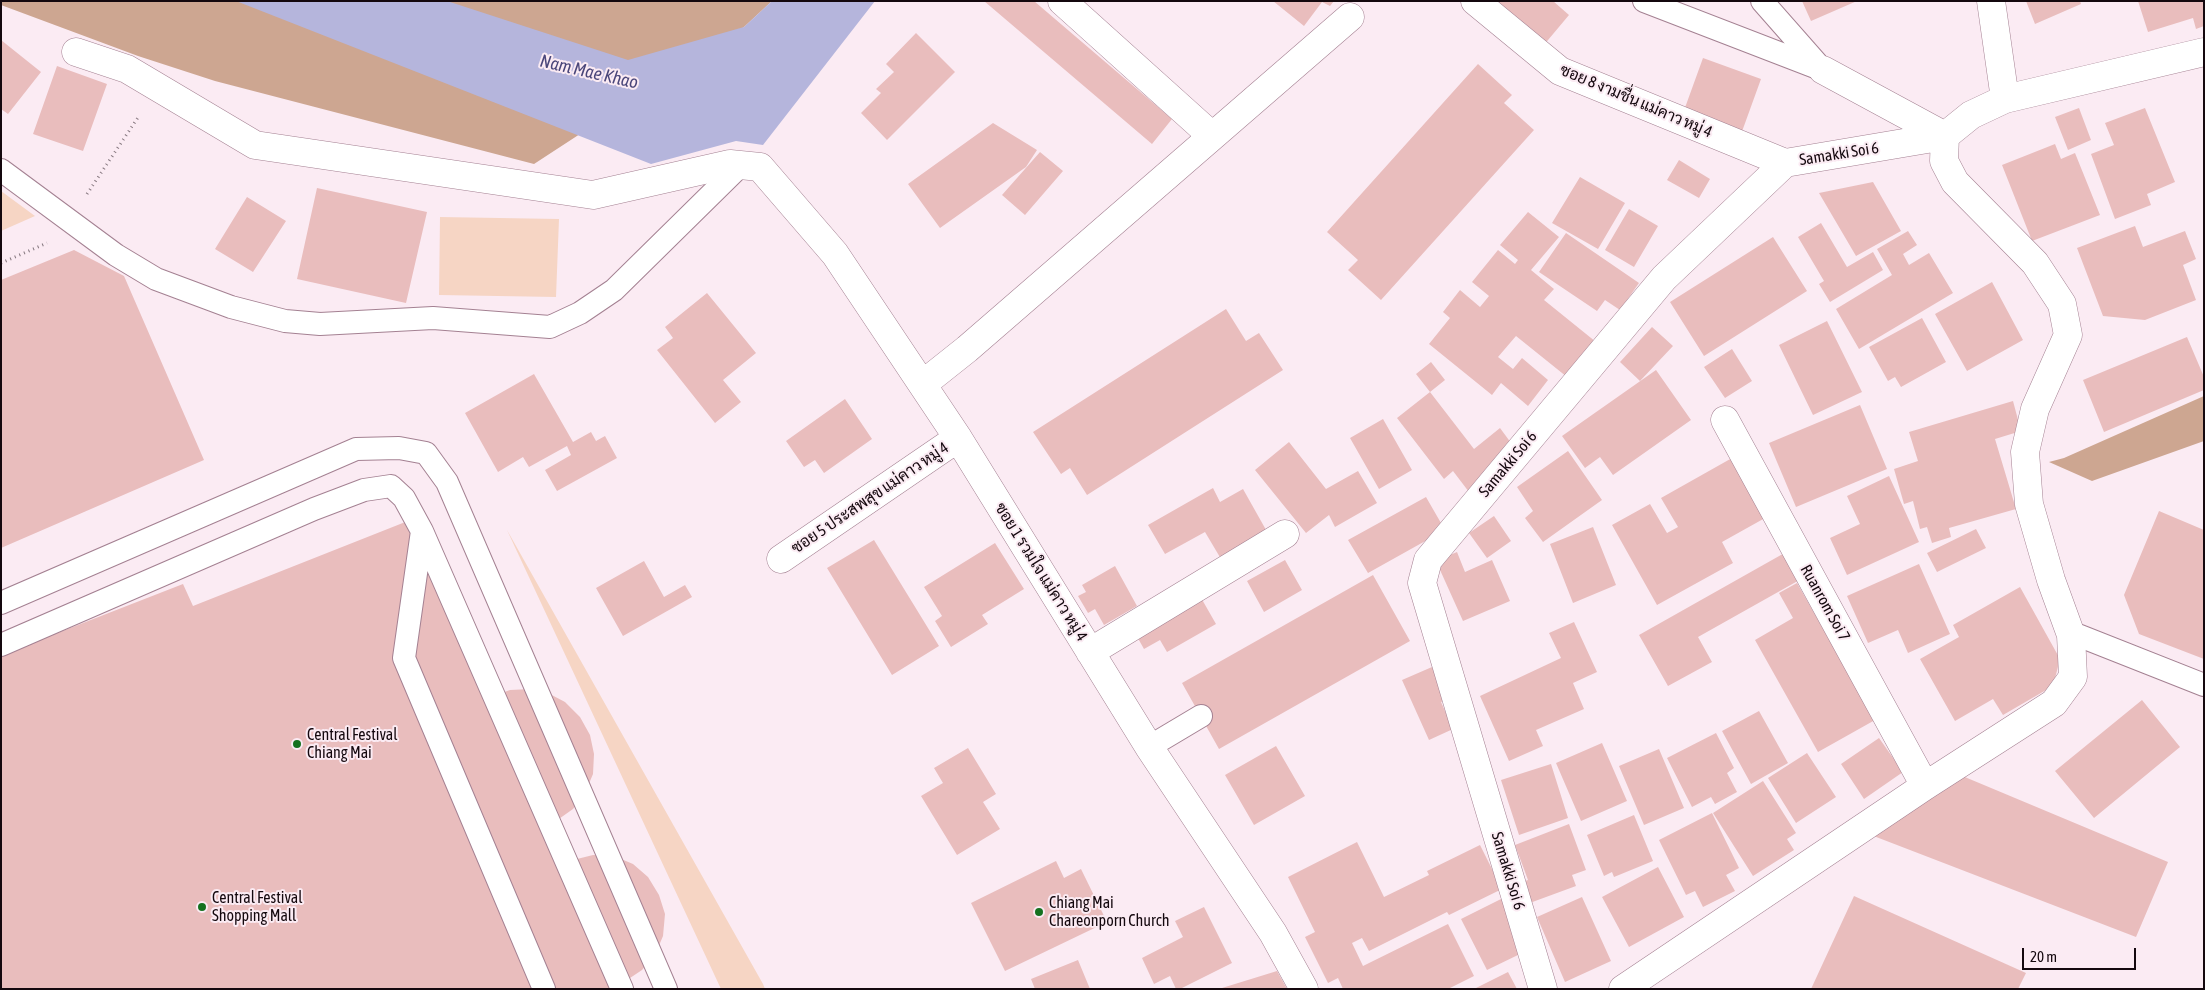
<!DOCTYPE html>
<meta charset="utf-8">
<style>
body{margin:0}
#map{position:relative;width:2205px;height:990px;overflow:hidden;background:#fbebf3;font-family:"Asap Condensed",sans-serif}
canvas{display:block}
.frame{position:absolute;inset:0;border:2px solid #14080e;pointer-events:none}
.scale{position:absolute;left:2022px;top:948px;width:114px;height:22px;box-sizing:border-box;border:2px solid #14080e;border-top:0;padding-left:6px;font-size:15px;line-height:18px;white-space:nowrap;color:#14080e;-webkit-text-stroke:4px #fbebf3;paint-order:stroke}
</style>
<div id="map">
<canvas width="2205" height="990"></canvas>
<div class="frame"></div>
<div class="scale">20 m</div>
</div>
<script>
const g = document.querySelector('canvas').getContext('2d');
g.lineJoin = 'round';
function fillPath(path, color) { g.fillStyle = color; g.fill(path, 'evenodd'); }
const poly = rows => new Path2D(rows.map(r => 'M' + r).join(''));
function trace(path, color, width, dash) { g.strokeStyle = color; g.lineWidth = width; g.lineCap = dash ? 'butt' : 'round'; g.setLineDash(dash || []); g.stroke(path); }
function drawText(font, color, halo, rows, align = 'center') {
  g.font = font + ' "Asap Condensed",Sarabun,sans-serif'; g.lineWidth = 4; g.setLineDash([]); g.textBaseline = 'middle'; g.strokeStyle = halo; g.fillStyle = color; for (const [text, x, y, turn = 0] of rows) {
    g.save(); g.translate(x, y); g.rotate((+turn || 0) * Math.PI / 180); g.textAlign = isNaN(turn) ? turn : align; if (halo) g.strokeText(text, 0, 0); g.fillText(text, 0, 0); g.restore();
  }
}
const green = poly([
 [1,191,35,216,1,231],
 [440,217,559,219,556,297,439,295],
 [507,530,763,984,765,989,721,989]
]);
const forest = poly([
 [1,1,772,1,744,27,534,164,215,81,138,56,1,5],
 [2204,396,2204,441,2092,481,2049,462,2064,458]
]);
const water = poly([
 [236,1,447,1,628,60,744,27,772,1,875,1,763,145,736,141,651,164]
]);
const building = poly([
 [984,1,1034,1,1172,119,1152,144],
 [1273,1,1334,1,1330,6,1322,2,1304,26],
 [1489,1,1553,1,1569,15,1543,46],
 [1802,1,1857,1,1811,21],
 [2026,1,2080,1,2081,4,2035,24],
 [2138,1,2204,1,2204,26,2196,29,2193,18,2148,32],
 [916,33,955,72,887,140,861,113,881,93,876,89,894,72,886,64],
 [1,40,41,72,8,114,1,109],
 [1703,58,1761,79,1740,137,1682,116],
 [1478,64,1512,95,1504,103,1534,130,1381,300,1348,270,1358,260,1327,232],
 [57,66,107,84,83,151,33,134],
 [2079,108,2091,140,2068,150,2055,117],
 [2145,108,2175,182,2147,194,2151,205,2115,219,2091,154,2114,145,2105,123],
 [993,123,1037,150,1026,167,940,228,908,184],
 [2055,144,2061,159,2075,153,2100,215,2032,241,2002,165],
 [1040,152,1063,171,1025,215,1002,195],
 [1679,160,1710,179,1699,198,1667,180],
 [1580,177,1625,203,1598,249,1552,223],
 [1873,182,1901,231,1856,256,1819,193],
 [317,188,427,212,406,303,297,279],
 [247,197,286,221,253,272,215,249],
 [1629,209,1658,226,1634,267,1605,250],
 [1528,212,1559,237,1531,270,1554,289,1544,300,1596,342,1567,377,1516,336,1498,357,1513,369,1522,358,1548,380,1528,406,1501,383,1492,395,1429,344,1450,318,1443,312,1460,290,1480,307,1489,296,1472,282,1498,250,1515,264,1518,260,1500,245],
 [1821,223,1847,267,1873,252,1883,270,1830,302,1819,284,1824,281,1798,237],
 [2135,226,2143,247,2185,231,2196,259,2183,265,2196,300,2145,320,2103,316,2077,248],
 [1908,231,1917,245,1903,254,1909,265,1929,253,1953,293,1859,349,1836,309,1892,275,1877,249],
 [1566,233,1639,283,1620,310,1605,300,1597,311,1539,272],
 [1773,237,1807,291,1704,356,1670,302],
 [74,250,124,276,204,460,1,548,1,280],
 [1992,282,2023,340,1967,371,1935,314],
 [707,293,756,353,723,380,741,402,715,423,657,350,673,338,665,327],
 [1226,309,1246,341,1259,333,1283,370,1087,495,1070,468,1061,474,1033,432],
 [1922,318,1946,362,1901,387,1895,377,1888,381,1869,347],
 [1827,321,1862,392,1813,415,1779,345],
 [1652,327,1673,346,1640,381,1620,362],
 [2187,337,2204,377,2204,390,2104,432,2083,380],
 [1732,349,1752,381,1725,398,1704,367],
 [1431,362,1445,380,1430,392,1416,374],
 [1656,370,1691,420,1613,475,1600,457,1585,468,1562,436],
 [534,374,573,442,591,432,596,441,605,436,617,458,557,491,545,470,571,455,567,446,529,467,523,457,498,472,465,413],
 [1430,392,1474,449,1500,428,1514,447,1469,492,1453,471,1444,479,1397,418],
 [845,399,872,439,824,473,815,460,804,467,786,441],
 [2013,401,2021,431,1995,439,2016,509,1949,528,1951,537,1932,543,1927,527,1920,529,1913,501,1904,504,1894,469,1918,461,1909,432],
 [1860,405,1887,469,1796,507,1769,443],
 [1383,419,1412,470,1379,489,1350,438],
 [1289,442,1326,489,1358,471,1377,503,1335,527,1329,515,1306,533,1255,470],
 [1568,451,1602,500,1543,542,1525,518,1533,511,1517,487],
 [1732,458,1765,518,1722,542,1733,563,1657,605,1612,525,1650,504,1667,533,1678,527,1661,498],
 [1889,476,1919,542,1847,575,1830,538,1860,524,1847,496],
 [1213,488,1220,502,1243,489,1270,537,1224,564,1205,532,1165,554,1148,525],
 [1426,497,1445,530,1368,573,1348,540],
 [2159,511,2204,530,2204,659,2139,634,2124,595],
 [423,515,496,695,510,690,531,689,546,692,565,702,580,717,590,735,594,754,593,774,585,793,573,809,556,821,573,860,593,855,614,856,633,864,648,877,659,895,665,914,663,936,655,955,642,970,624,982,620,989,1,989,1,655,183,584,193,606],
 [1494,516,1511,541,1487,558,1469,533],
 [1593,527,1616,585,1573,603,1550,544],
 [1976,529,1986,548,1937,572,1927,553],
 [874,540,939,646,892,675,827,568],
 [995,543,1024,589,982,615,988,624,951,647,935,621,942,616,924,587],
 [1788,551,1803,578,1698,637,1712,662,1668,686,1639,635],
 [1457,552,1465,572,1492,560,1510,601,1463,621,1436,561],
 [1285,560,1302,590,1264,612,1247,581],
 [644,561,664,597,685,585,692,597,623,636,596,588],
 [1919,564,1950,634,1908,653,1898,630,1868,643,1847,596],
 [1115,566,1137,606,1104,625,1095,609,1088,613,1078,596,1086,592,1082,585],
 [1373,575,1410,641,1219,749,1182,683],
 [1797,583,1875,720,1818,752,1755,640,1793,618,1779,593],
 [2020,587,2060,659,2053,686,2003,715,1993,699,1955,721,1920,659,1959,637,1953,625],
 [1196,589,1216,624,1167,652,1160,640,1144,649,1131,626],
 [1574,622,1597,672,1573,683,1584,709,1536,730,1543,746,1509,761,1480,696,1561,658,1549,633],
 [1432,667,1447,700,1441,702,1453,729,1429,740,1402,680],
 [2142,700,2180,747,2094,818,2055,771],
 [1759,711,1788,763,1751,784,1722,731],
 [1716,733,1734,768,1727,773,1737,792,1715,804,1711,797,1692,807,1667,758],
 [1879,738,1903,772,1864,799,1841,764],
 [1602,743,1627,801,1581,821,1556,763],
 [1276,746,1305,796,1254,825,1225,775],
 [968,748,996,794,983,802,1000,829,957,855,921,796,943,783,934,768],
 [1659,749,1684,808,1644,825,1619,766],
 [1807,753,1836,797,1796,823,1768,778],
 [1551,764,1568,818,1519,835,1501,780],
 [1960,775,2168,862,2136,937,1871,835],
 [1763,781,1796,833,1787,839,1794,850,1753,876,1713,813],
 [1712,813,1739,868,1726,875,1735,891,1703,907,1695,891,1686,895,1659,840],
 [1634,815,1653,861,1614,877,1612,872,1604,876,1587,835],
 [1569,824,1586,870,1572,875,1576,886,1527,904,1519,883,1528,880,1515,845],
 [1357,842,1384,897,1429,875,1427,871,1480,845,1502,889,1449,915,1447,912,1369,951,1362,938,1352,943,1363,966,1448,924,1474,976,1448,989,1343,989,1338,978,1328,983,1305,937,1315,932,1288,877],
 [1056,861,1064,878,1081,869,1107,922,1005,971,971,903],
 [1658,867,1684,917,1629,947,1602,897],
 [1854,896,2026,973,2018,989,1811,989],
 [1582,897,1611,961,1565,982,1537,917],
 [1503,898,1520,954,1487,970,1461,919],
 [1204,907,1232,963,1180,989,1176,989,1170,976,1154,984,1142,958,1183,937,1175,921],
 [1078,960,1090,989,1035,989,1031,979],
 [1277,971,1287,989,1222,989,1222,988],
 [1508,972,1517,989,1474,989]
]);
const path = poly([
 [87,194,139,116],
 [1,263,47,243]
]);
const lane = poly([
 [1644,1,1823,70],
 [1762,1,1821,68],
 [1,170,116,255,156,279,231,307,285,321,320,324,433,318,550,327,580,313,614,290,741,165],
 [422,531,622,989],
 [1,603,356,449,399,448,426,453,447,482,666,989],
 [2071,635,2080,636,2204,685],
 [1,645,314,509,364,490,391,486,404,498,422,531,404,658,544,989],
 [1149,747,1201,716]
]);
const street = poly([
 [1062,1,1212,136],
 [1475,1,1560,71,1785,163],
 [1991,1,2005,99],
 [76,52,127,69,255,145,593,195,730,164,760,167,835,254,958,438,1149,747,1273,933,1304,989],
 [1823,70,1945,136],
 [923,384,967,349,1350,17],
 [1725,420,1925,786],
 [781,559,958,438],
 [1090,652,1285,534],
 [1543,989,1422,583,1428,560,1664,278,1785,163,1945,136],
 [1623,989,1925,786,2054,703,2073,677,2071,635,2051,580,2029,504,2025,452,2035,409,2068,335,2062,304,2035,263,1955,182,1944,161,1945,136,1971,115,2005,99,2204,52]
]);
const markers = [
 [297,744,5,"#15711f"],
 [202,907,5,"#15711f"],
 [1039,912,5,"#15711f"]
];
const streetNames = [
 ["ซอย 8 งามชื่น แม่คาว หมู่ 4",1636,101,23],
 ["Samakki Soi 6",1839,154,-9],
 ["Samakki Soi 6",1508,464,-50],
 ["ซอย 5 ประสพสุข แม่คาว หมู่ 4",870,498,-34],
 ["ซอย 1 รวมใจ แม่คาว หมู่ 4",1041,572,58],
 ["Ruanrom Soi 7",1825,603,61],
 ["Samakki Soi 6",1508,871,73]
];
const poiNames = [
 ["Central Festival",307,735],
 ["Chiang Mai",307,753],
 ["Central Festival",212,898],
 ["Shopping Mall",212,916],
 ["Chiang Mai",1049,903],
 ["Chareonporn Church",1049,921]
];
const waterNames = [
 ["Nam Mae Khao",589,72,13]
];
fillPath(green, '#f6d5c4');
fillPath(forest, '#cda691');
fillPath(water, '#b5b5dc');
fillPath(building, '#e9bdbd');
trace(lane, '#a48192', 24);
trace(street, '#a48192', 29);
trace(path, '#877980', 3, [1, 4]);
trace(lane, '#fff', 22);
trace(street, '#fff', 28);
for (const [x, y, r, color] of markers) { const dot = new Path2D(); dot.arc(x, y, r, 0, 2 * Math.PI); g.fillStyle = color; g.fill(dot); trace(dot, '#fbebf3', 2); }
drawText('16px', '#14080e', '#fbebf3', streetNames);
drawText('16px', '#14080e', '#fbebf3', poiNames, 'left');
drawText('italic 18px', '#4a467a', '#fbebf3', waterNames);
</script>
